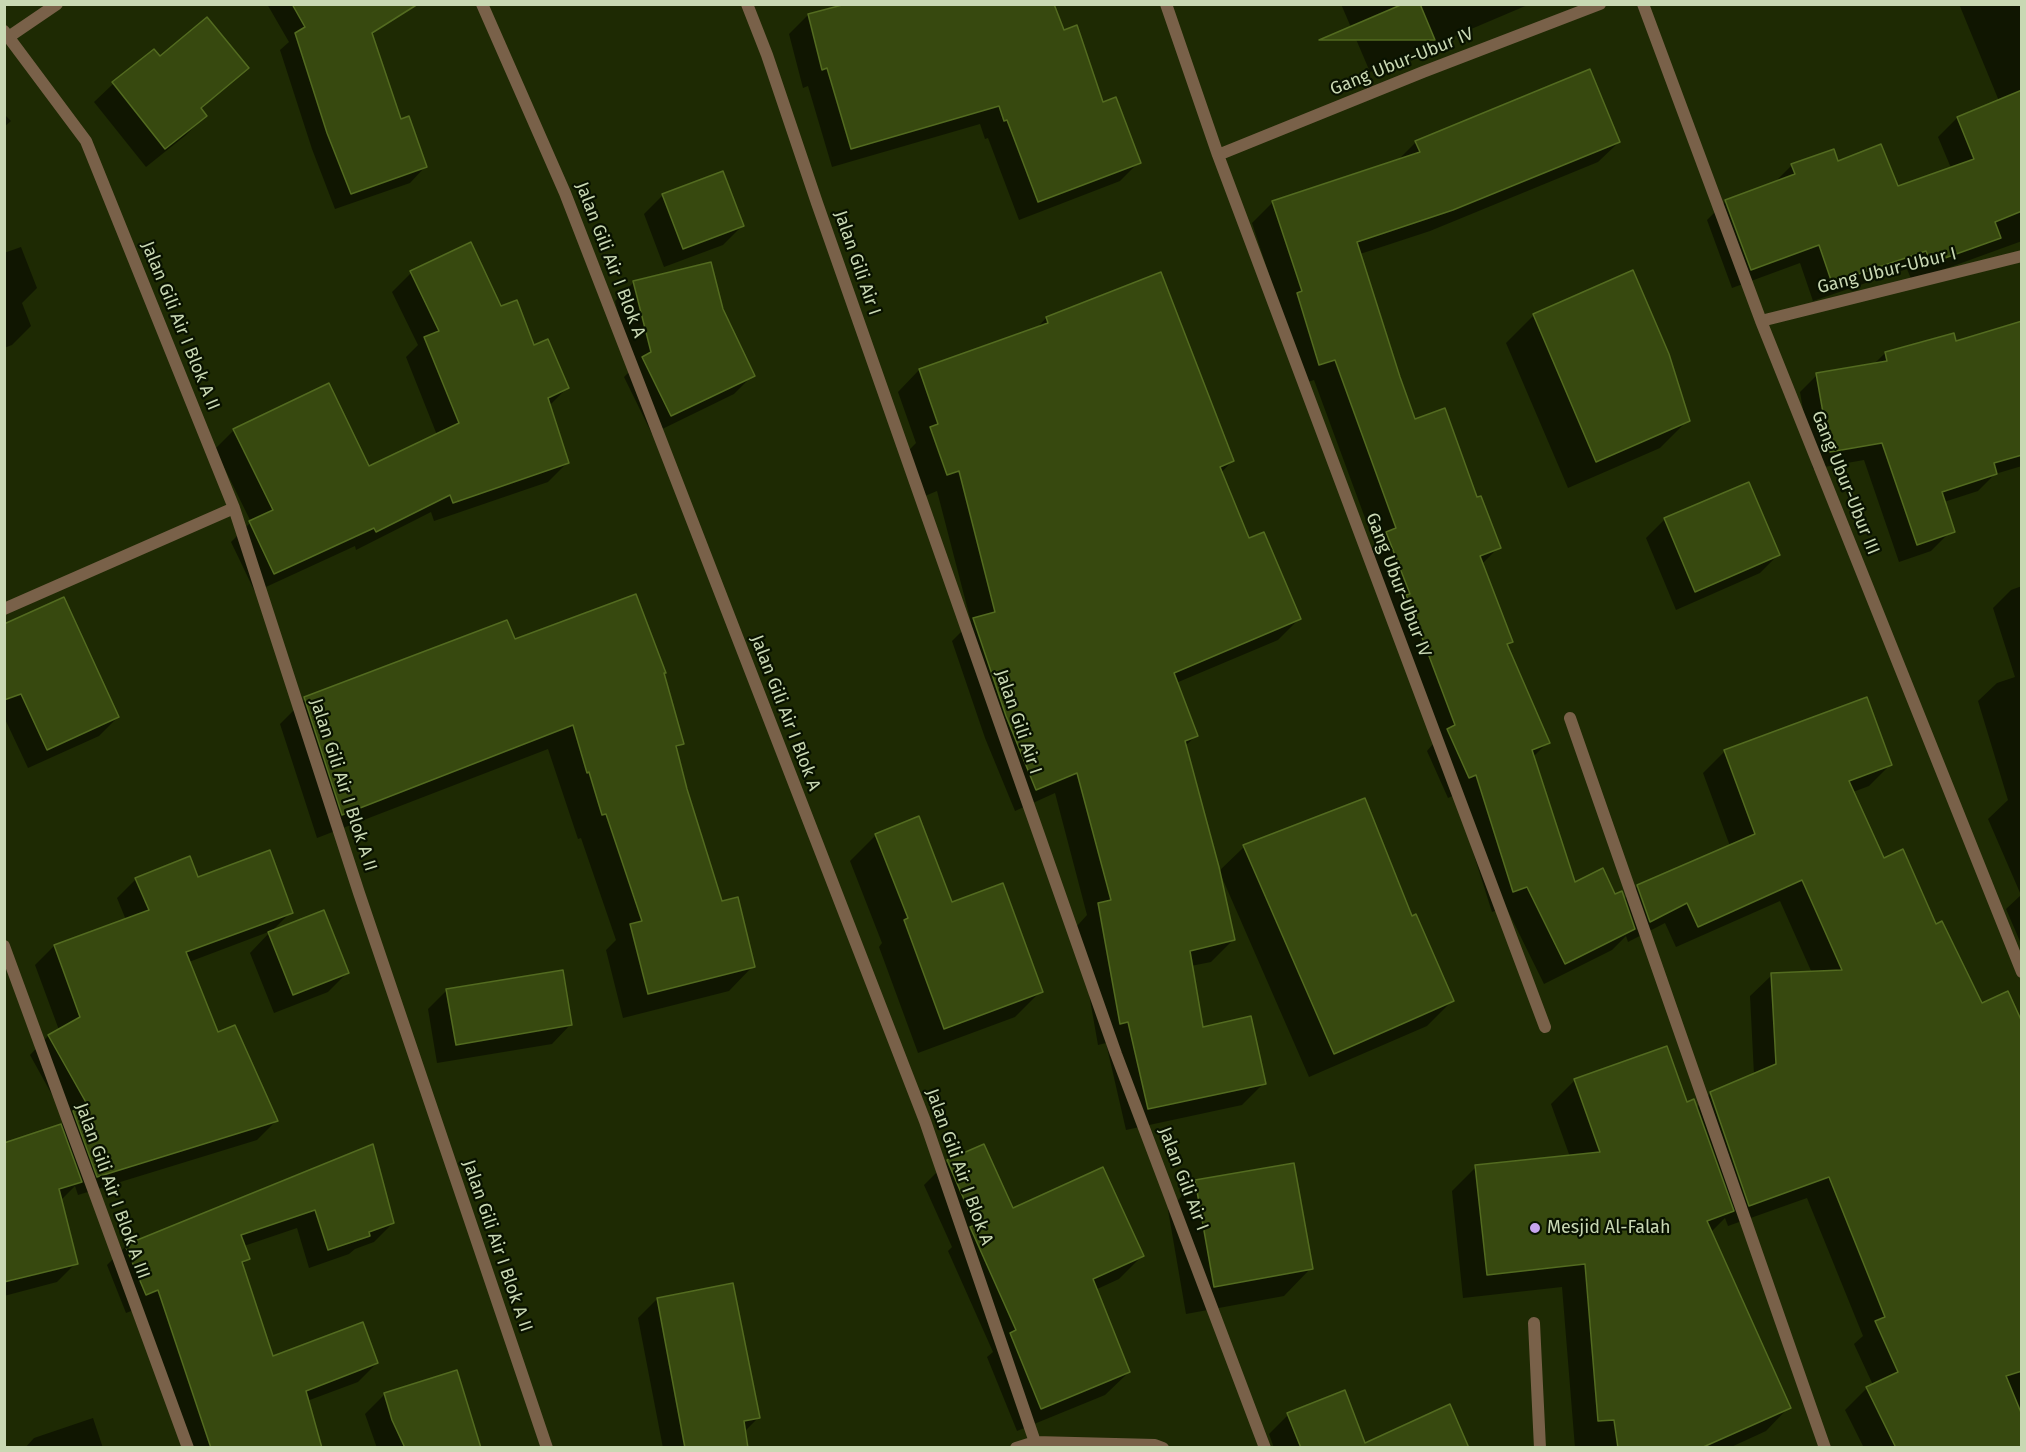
<!DOCTYPE html>
<style>
body{margin:0}
#map{position:relative;width:2026px;height:1452px;overflow:hidden;background:#1e2a03;font-family:"Fira Sans",sans-serif}
canvas{display:block}
.frame{position:absolute;inset:0;border:6px solid #c9d8b3;pointer-events:none}
</style>
<div id="map">
<canvas width="2026" height="1452"></canvas>
<div class="frame"></div>
</div>
<script>
const g = document.querySelector('canvas').getContext('2d');
g.lineJoin = 'round';
function fillPath(path, color) { g.fillStyle = color; g.fill(path, 'evenodd'); }
const poly = rows => new Path2D(rows.map(r => 'M' + r).join(''));
function trace(path, color, width, dash) { g.strokeStyle = color; g.lineWidth = width; g.lineCap = dash ? 'butt' : 'round'; g.setLineDash(dash || []); g.stroke(path); }
function drawText(font, color, halo, rows, align = 'center') {
  g.font = font + ' "Fira Sans",sans-serif'; g.lineWidth = 4.5; g.setLineDash([]); g.textBaseline = 'middle'; g.strokeStyle = halo; g.fillStyle = color; for (const [text, x, y, turn = 0] of rows) {
    g.save(); g.translate(x, y); g.rotate((+turn || 0) * Math.PI / 180); g.textAlign = isNaN(turn) ? turn : align; if (halo) g.strokeText(text, 0, 0); g.fillText(text, 0, 0); g.restore();
  }
}
const shadow = poly([
 [267,4,368,4,381,26,371,36,400,121,425,167,410,183,335,209,312,149,280,50,289,42],
 [1341,4,1530,4,1370,72],
 [1959,4,2022,4,2022,241,1912,281,1907,269,1813,301,1800,263,1732,288,1707,220,1726,201,1774,183,1792,165,1837,163,1897,188,1951,168,1938,137,1957,118,1999,101],
 [808,15,1063,32,1102,104,1139,162,1120,181,1019,220,988,138,985,139,980,124,832,167,808,86,803,88,789,34],
 [154,51,159,58,247,68,200,110,205,116,186,135,146,167,94,102,113,84],
 [4,114,11,121,4,127],
 [1416,142,1619,142,1598,162,1430,231,1360,254,1414,421,1476,499,1499,547,1482,564,1511,641,1507,646,1548,742,1533,757,1574,884,1623,900,1638,886,1730,846,1703,773,1724,752,1866,699,1890,765,1869,786,1853,792,2022,1278,2022,1448,1864,1448,1845,1410,1867,1388,1873,1385,1854,1344,1863,1336,1807,1198,1728,1226,1725,1218,1710,1233,1789,1407,1766,1431,1729,1448,1575,1448,1562,1287,1463,1298,1452,1191,1476,1167,1570,1157,1551,1104,1575,1080,1686,1104,1696,1108,1710,1094,1754,1075,1750,996,1772,975,1812,973,1780,901,1676,947,1665,923,1628,942,1626,936,1612,950,1544,984,1506,907,1492,912,1455,795,1448,798,1427,751,1433,744,1366,554,1375,545,1314,380,1298,385,1276,315,1281,311,1252,223,1273,202,1397,161],
 [663,195,742,226,723,245,664,267,644,214],
 [470,244,500,308,567,388,549,406,567,463,548,482,434,521,431,512,356,550,355,546,255,592,231,542,251,522,215,449,234,430,368,468,437,435,406,357,418,345,392,292,411,273],
 [21,247,37,288,22,303,31,326,12,345,4,348,4,253],
 [634,282,722,310,753,375,734,394,652,434,624,377,632,369,615,301],
 [1534,315,1688,420,1660,448,1568,488,1506,343],
 [1046,318,1232,461,1221,473,1248,540,1300,618,1278,640,1176,683,1196,736,1185,746,1218,872,1244,847,1411,918,1452,1001,1427,1026,1309,1077,1220,873,1233,940,1211,962,1191,966,1201,1028,1264,1083,1242,1105,1126,1130,1106,1043,1098,1045,1077,926,1087,915,1055,793,1015,811,985,738,952,641,971,622,937,491,925,496,909,450,916,443,898,392,919,370,1036,329],
 [2022,323,2022,466,1995,474,1978,491,1944,502,1949,533,1931,551,1899,562,1864,460,1813,469,1800,392,1817,375,1873,365,1885,353,1955,342],
 [1665,519,1779,554,1760,573,1676,610,1646,538],
 [2022,586,2022,946,2006,909,2021,895,1988,819,2008,800,1978,701,1997,683,2015,677,1993,608,2011,590],
 [4,626,118,717,99,736,28,768,4,717],
 [514,641,662,674,682,743,675,750,721,903,753,966,729,991,623,1018,606,950,616,940,581,838,578,839,548,749,317,838,280,724,305,699],
 [876,835,951,904,1041,991,1015,1017,918,1053,879,947,882,943,850,861],
 [136,879,198,879,291,912,270,933,347,973,328,992,274,1013,250,953,271,931,189,962,218,1034,276,1121,257,1140,78,1195,75,1186,60,1201,76,1263,57,1282,4,1296,4,1144,60,1126,66,1120,30,1055,48,1036,59,1030,35,965,54,946,126,920,117,898],
 [447,990,571,1024,552,1044,437,1063,428,1009],
 [372,1146,393,1223,374,1242,355,1249,349,1254,309,1268,297,1228,244,1246,249,1258,241,1266,272,1358,377,1363,358,1382,307,1401,320,1448,185,1448,139,1308,126,1313,107,1265,126,1246],
 [948,1161,1012,1210,1142,1256,1119,1279,1095,1290,1129,1372,1105,1395,1017,1431,987,1357,993,1352,948,1251,952,1247,924,1185],
 [1196,1182,1311,1268,1284,1296,1186,1314,1168,1210],
 [657,1299,758,1418,744,1432,747,1448,663,1448,638,1318],
 [456,1372,475,1433,482,1448,377,1448,365,1414,384,1395],
 [1288,1415,1365,1448,1274,1448,1269,1434],
 [93,1418,103,1448,25,1448,34,1438]
]);
const building = poly([
 [292,4,418,4,372,33,401,119,409,116,427,167,351,194,327,133,295,33,305,27,292,4],
 [846,4,1054,4,1064,30,1077,25,1103,102,1116,97,1141,163,1038,202,1007,120,1004,121,999,106,851,149,827,68,822,70,808,14,846,4],
 [1403,4,1420,4,1435,40,1319,40,1403,4],
 [207,17,249,68,201,108,207,116,165,149,112,82,154,49,160,56,207,17],
 [1590,69,1620,142,1453,210,1357,242,1400,377,1415,419,1445,408,1477,497,1481,496,1501,548,1480,556,1513,642,1507,644,1550,743,1532,750,1575,882,1603,868,1615,894,1622,891,1635,929,1565,964,1527,887,1513,892,1476,775,1469,778,1447,729,1455,725,1406,595,1410,594,1386,532,1396,528,1335,360,1319,365,1297,293,1302,291,1272,201,1420,152,1415,141,1590,69],
 [2022,90,2022,211,1995,222,2001,238,1931,263,1926,251,1832,283,1819,245,1751,270,1725,200,1795,174,1791,164,1834,149,1838,161,1881,144,1898,186,1974,159,1957,117,2022,90],
 [723,171,744,226,683,249,662,194,723,171],
 [471,242,501,306,517,300,534,345,548,339,569,388,548,398,569,463,453,503,450,495,376,532,374,528,274,574,249,521,273,510,233,429,329,383,369,466,459,423,424,337,439,331,410,271,471,242],
 [711,262,723,309,755,376,671,416,642,357,651,352,633,281,711,262],
 [1633,270,1669,354,1690,421,1596,462,1533,314,1633,270],
 [1161,272,1234,461,1220,467,1249,538,1264,532,1301,619,1174,673,1198,736,1185,741,1219,867,1235,940,1190,951,1203,1027,1251,1016,1266,1084,1148,1109,1128,1022,1120,1024,1098,903,1111,900,1077,773,1036,790,1006,716,973,618,995,612,959,471,947,475,930,427,938,424,919,369,1048,323,1046,317,1161,272],
 [2022,321,2022,455,1994,463,1997,474,1942,492,1955,532,1917,545,1882,443,1830,452,1816,373,1887,361,1885,352,1954,333,1956,341,2022,321],
 [1749,482,1780,555,1695,592,1664,518,1749,482],
 [636,594,666,673,664,673,684,744,676,746,687,789,722,901,738,897,755,967,648,994,630,924,642,921,606,814,602,815,589,772,587,773,573,725,342,815,304,697,507,620,515,639,636,594],
 [64,597,119,717,47,750,21,694,4,700,4,624,64,597],
 [1867,697,1892,765,1849,781,1884,858,1903,849,1936,924,1942,921,1982,1003,2008,991,2022,1022,2022,1371,2006,1376,2022,1415,2022,1448,1896,1448,1866,1387,1898,1372,1875,1321,1885,1317,1829,1177,1749,1206,1710,1092,1776,1064,1771,973,1842,970,1802,880,1698,927,1687,903,1650,922,1637,885,1755,834,1724,750,1867,697],
 [1365,798,1412,916,1416,914,1454,1001,1334,1054,1243,845,1365,798],
 [919,816,952,902,1003,883,1043,992,944,1029,904,920,908,918,875,834,919,816],
 [270,850,293,913,186,952,218,1032,235,1025,278,1121,97,1177,73,1111,88,1106,48,1035,80,1017,54,945,149,910,135,878,190,856,198,877,270,850],
 [324,910,349,973,293,995,268,932,324,910],
 [563,970,572,1025,456,1045,446,989,563,970],
 [1667,1046,1687,1102,1694,1099,1734,1211,1707,1221,1791,1408,1701,1448,1618,1448,1614,1420,1598,1421,1585,1264,1487,1275,1475,1165,1600,1152,1574,1079,1667,1046],
 [61,1124,82,1182,59,1189,78,1264,4,1282,4,1143,61,1124],
 [373,1144,394,1223,369,1232,370,1236,328,1250,315,1210,241,1235,250,1259,242,1262,273,1356,363,1322,378,1363,306,1391,322,1448,211,1448,158,1290,146,1295,125,1245,373,1144],
 [984,1144,1013,1208,1103,1167,1144,1256,1093,1279,1130,1372,1041,1409,1010,1333,1016,1330,970,1227,975,1225,947,1160,984,1144],
 [1294,1163,1313,1269,1214,1287,1195,1180,1294,1163],
 [733,1283,760,1418,744,1421,748,1448,685,1448,657,1298,733,1283],
 [457,1370,481,1448,405,1448,392,1420,384,1393,457,1370],
 [1345,1390,1365,1443,1450,1404,1469,1448,1301,1448,1287,1413,1345,1390]
]);
const minor = poly([
 [482,4,565,193,925,1121,1035,1442],
 [747,4,767,55,817,203,1116,1054,1265,1448],
 [1166,4,1218,155,1545,1027],
 [1643,4,1761,321,2022,972],
 [4,31,86,141,234,508,359,893,547,1448],
 [10,36,57,4],
 [1218,155,1423,72,1600,4],
 [1761,321,2022,256],
 [4,609,234,508],
 [1570,718,1825,1448],
 [4,946,188,1448],
 [1534,1323,1540,1448],
 [1016,1448,1035,1442,1155,1445,1163,1448]
]);
const markers = [
 [1535,1228,6,"#c8a6ef"]
];
const streetNames = [
 ["Gang Ubur-Ubur IV",1402,62,-22],
 ["Jalan Gili Air I Blok A",610,260,69],
 ["Jalan Gili Air I",857,263,71],
 ["Gang Ubur-Ubur I",1887,271,-14],
 ["Jalan Gili Air I Blok A II",180,326,68],
 ["Gang Ubur-Ubur III",1845,483,68],
 ["Gang Ubur-Ubur IV",1398,585,69],
 ["Jalan Gili Air I Blok A",785,713,69],
 ["Jalan Gili Air I",1018,722,71],
 ["Jalan Gili Air I Blok A II",343,785,72],
 ["Jalan Gili Air I Blok A",959,1167,70],
 ["Jalan Gili Air I",1183,1179,69],
 ["Jalan Gili Air I Blok A III",112,1191,70],
 ["Jalan Gili Air I Blok A II",497,1246,71]
];
const poiNames = [
 ["Mesjid Al-Falah",1547,1228]
];
fillPath(shadow, '#0007');
fillPath(building, '#37490f');
trace(building, '#536b20', 1.5);
trace(minor, '#796149', 12);
for (const [x, y, r, color] of markers) { const dot = new Path2D(); dot.arc(x, y, r, 0, 2 * Math.PI); g.fillStyle = color; g.fill(dot); trace(dot, '#091200', 2); }
drawText('18px', '#c9d8b3', '#091200', streetNames);
drawText('18px', '#c9d8b3', '#091200', poiNames, 'left');
</script>
